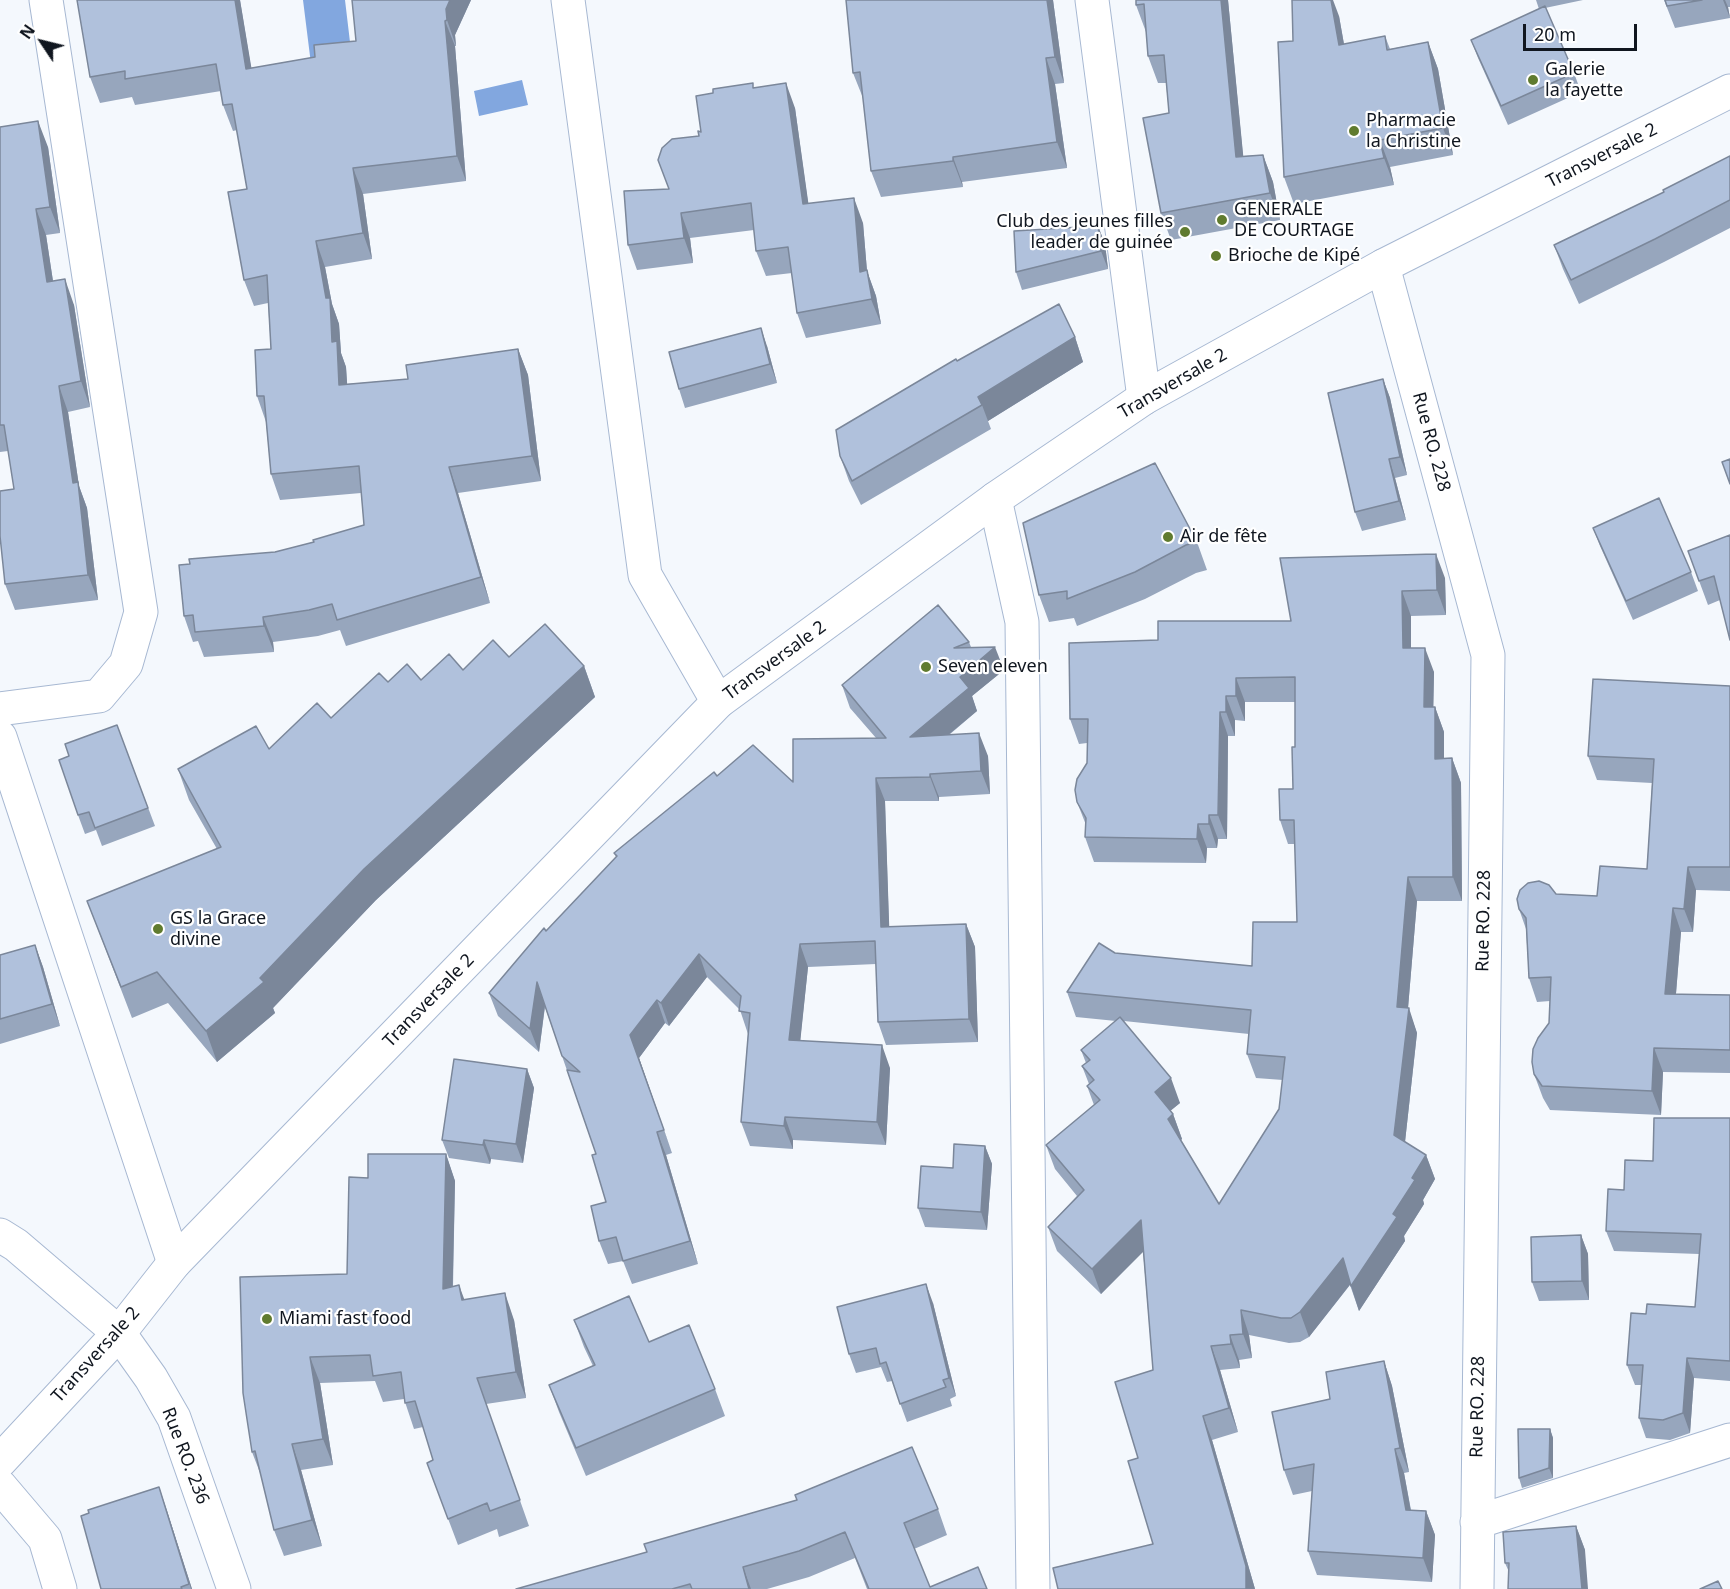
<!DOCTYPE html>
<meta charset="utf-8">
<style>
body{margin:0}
#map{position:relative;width:1730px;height:1589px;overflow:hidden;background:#f4f8fd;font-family:"Noto Sans",sans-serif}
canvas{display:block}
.north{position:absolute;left:12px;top:12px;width:60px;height:60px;-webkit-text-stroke:4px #fff;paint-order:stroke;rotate:305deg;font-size:16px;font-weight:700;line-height:24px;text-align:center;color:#10161f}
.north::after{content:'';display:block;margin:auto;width:21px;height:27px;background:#10161f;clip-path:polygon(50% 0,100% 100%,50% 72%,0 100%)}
.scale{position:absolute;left:1523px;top:24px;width:114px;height:27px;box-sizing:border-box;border:3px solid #10161f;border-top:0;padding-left:8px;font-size:18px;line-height:21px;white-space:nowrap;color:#10161f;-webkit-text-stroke:4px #fff;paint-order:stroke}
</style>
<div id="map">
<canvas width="1730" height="1589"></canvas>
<div class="north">N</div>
<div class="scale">20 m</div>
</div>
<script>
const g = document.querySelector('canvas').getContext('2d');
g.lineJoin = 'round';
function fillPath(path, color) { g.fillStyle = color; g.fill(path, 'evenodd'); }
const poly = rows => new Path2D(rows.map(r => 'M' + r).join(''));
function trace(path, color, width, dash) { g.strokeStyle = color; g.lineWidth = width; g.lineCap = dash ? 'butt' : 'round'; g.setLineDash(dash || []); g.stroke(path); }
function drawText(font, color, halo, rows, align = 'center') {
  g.font = font + ' "Noto Sans",sans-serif'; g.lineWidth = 4.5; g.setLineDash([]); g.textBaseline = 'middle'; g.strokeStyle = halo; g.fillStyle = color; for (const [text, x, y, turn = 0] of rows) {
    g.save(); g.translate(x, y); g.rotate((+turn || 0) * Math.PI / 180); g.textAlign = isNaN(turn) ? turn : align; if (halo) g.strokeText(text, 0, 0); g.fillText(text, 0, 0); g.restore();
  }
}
const water = poly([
 [303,0,345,0,352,59,311,64],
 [522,80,528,105,479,116,474,91]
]);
const minor = poly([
 [568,0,645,575,718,702],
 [1092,0,1144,398],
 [1383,266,1488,655,1477,1589],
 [995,499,1022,622,1033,1589],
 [0,709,99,696,126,664,141,612,46,0],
 [0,737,174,1263],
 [0,1235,16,1245,119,1333],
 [0,1486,45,1539,60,1589],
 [1477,1522,1730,1440]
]);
const tertiary = poly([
 [119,1333,151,1378,174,1418,234,1589]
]);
const secondary = poly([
 [0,1461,119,1333,174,1263,718,702,995,499,1144,398,1383,266,1730,91]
]);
const wall = poly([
 [240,0,251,68,315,57,356,41,352,0,471,0,455,35,456,46,455,46,466,181,363,194,372,259,325,267,332,304,339,324,341,353,346,367,347,384,408,379,518,349,528,375,541,481,458,493,490,603,346,646,340,630,318,636,273,642,274,652,204,657,198,641,193,642,184,616,275,552,314,542,364,525,361,493,280,500,271,474,266,422,257,396,271,349,268,303,254,306,244,280,247,189,237,130,233,131,223,105,221,91,135,105,132,97,100,103,90,77],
 [846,0,1053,0,1064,83,1055,84,1067,168,962,182,963,187,881,197,871,171,863,98,853,73],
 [1136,0,1228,0,1243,156,1263,155,1273,182,1280,220,1171,240,1161,213,1169,113,1166,83,1158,83,1148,56,1146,32,1136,5],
 [1536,0,1583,0,1545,8,1574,73,1581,92,1508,125,1478,58,1471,40,1539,9],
 [1664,0,1730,0,1730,7,1728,7,1730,18,1675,28],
 [1339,16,1344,44,1385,36,1390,49,1428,42,1438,69,1453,155,1390,167,1394,185,1294,204,1284,177,1293,41],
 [754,88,795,108,808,203,863,223,867,271,876,296,881,324,806,338,797,313,792,273,766,276,756,251,754,230,690,238,693,263,637,270,628,245,669,189,701,132],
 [0,127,48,147,60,233,46,235,53,281,74,305,90,407,68,412,79,486,87,508,98,600,15,610,5,584,14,489,8,451,0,452],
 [1730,156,1730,228,1664,262,1579,304,1563,269,1554,245,1664,192],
 [1098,226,1105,244,1108,269,1022,290,1016,272],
 [1075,337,1083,362,988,421,991,429,861,505,849,481,840,456],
 [767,346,777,383,685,408,679,389],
 [1383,379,1390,398,1407,475,1395,478,1406,520,1362,531,1355,512],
 [1023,523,1197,542,1207,570,1196,573,1145,599,1077,626,1074,618,1049,622,1039,595],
 [1593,528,1691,572,1698,591,1633,620,1600,546],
 [1730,535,1720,600,1708,605,1688,551],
 [1445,578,1446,615,1411,616,1411,648,1434,672,1433,707,1435,707,1444,732,1444,758,1452,758,1461,783,1462,901,1417,901,1408,1008,1417,1033,1405,1142,1426,1155,1435,1179,1423,1200,1424,1204,1404,1236,1405,1241,1359,1311,1350,1285,1309,1337,1300,1342,1289,1343,1249,1335,1252,1358,1239,1360,1240,1368,1220,1370,1238,1432,1212,1440,1255,1589,1058,1589,1153,1544,1138,1458,1153,1370,1143,1251,1101,1294,1057,1251,1048,1227,1077,1196,1055,1169,1046,1145,1094,1105,1087,1086,1089,1084,1082,1066,1086,1063,1081,1050,1116,1021,1076,1017,1067,992,1115,953,1252,966,1297,922,1295,844,1288,844,1280,820,1293,789,1295,747,1295,702,1245,702,1245,721,1235,720,1235,736,1228,736,1227,839,1218,839,1217,848,1207,848,1206,863,1094,862,1085,837,1086,825,1077,802,1087,763,1087,743,1079,744,1070,719,1158,640,1291,621],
 [1124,1021,1249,1034,1247,1054,1256,1078,1283,1080,1279,1109,1219,1204,1181,1140,1182,1139,1173,1114,1170,1111,1180,1103],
 [969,642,971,647,1004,670,972,696,977,711,949,735,988,756,990,794,939,797,939,801,885,801,889,927,966,924,975,947,978,1042,886,1045,878,1022,876,964,808,967,800,1041,890,1068,886,1145,793,1140,793,1149,750,1146,741,1122,748,1034,740,1010,707,977,669,1026,665,1023,639,1058,672,1153,666,1155,698,1264,632,1284,623,1261,608,1264,599,1241,606,1202,596,1154,545,1007,539,1052,498,1016,489,993,616,857,614,853,717,776,793,782,876,738,850,708,842,685],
 [509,657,584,666,595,697,376,900,273,1008,275,1013,217,1062,168,1003,132,1018,87,901,217,849,189,800,178,769,269,749,331,718,388,682,421,680],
 [1730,686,1730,891,1696,890,1693,932,1681,932,1676,994,1730,995,1730,1073,1663,1072,1661,1115,1550,1110,1543,1098,1534,1074,1549,1023,1550,1001,1537,1002,1529,978,1526,929,1519,909,1556,894,1597,896,1647,869,1652,783,1597,780,1588,756],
 [117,725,155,826,102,846,96,830,85,834,78,815,69,756],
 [35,945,43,967,60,1026,0,1044,0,955],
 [527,1069,534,1088,523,1163,491,1159,490,1164,449,1158,442,1140],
 [1730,1118,1730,1381,1694,1378,1690,1433,1670,1440,1646,1438,1639,1418,1641,1385,1635,1385,1627,1365,1646,1314,1695,1307,1699,1254,1614,1251,1606,1231,1624,1190,1653,1161],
 [985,1146,992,1164,987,1230,925,1227,918,1208,953,1168],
 [446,1154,455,1181,453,1287,464,1300,514,1320,526,1398,486,1404,529,1526,499,1537,497,1529,458,1545,427,1463,433,1460,423,1427,414,1429,404,1399,383,1402,375,1381,320,1383,333,1465,301,1470,322,1546,284,1556,274,1530,262,1478,252,1452,347,1274,368,1178],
 [1581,1235,1588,1254,1589,1300,1539,1301,1532,1282],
 [933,1303,956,1396,950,1399,952,1406,907,1422,892,1381,887,1382,881,1367,856,1373,849,1354],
 [574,1320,649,1342,715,1389,725,1416,586,1476,559,1412,549,1385,593,1366,584,1347],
 [1384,1361,1392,1386,1409,1472,1404,1473,1411,1510,1426,1511,1435,1535,1432,1582,1317,1575,1308,1551,1312,1491,1293,1495,1284,1470,1330,1399],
 [1550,1429,1553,1438,1553,1478,1522,1488,1519,1478],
 [159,1487,167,1511,192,1589,101,1589,89,1513],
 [938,1509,947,1535,914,1549,930,1587,987,1589,867,1589,855,1558,809,1577,767,1589,516,1589],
 [1576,1526,1585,1550,1509,1572,1505,1563]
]);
const shadedWall = poly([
 [235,0,240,0,256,95,246,69],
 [450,0,471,0,455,35,456,46,447,20,446,9],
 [1047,0,1053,0,1064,83,1055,57],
 [1221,0,1228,0,1246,184,1236,157],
 [1331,0,1333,0,1339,16,1349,73,1339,45],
 [1723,0,1725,0,1728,7,1730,18],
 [445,21,455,46,466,181,457,156],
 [1428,42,1438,69,1453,155,1443,128],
 [1046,58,1055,84,1067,168,1057,142],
 [786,83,795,108,812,229,803,204],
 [38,121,48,147,60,233,50,207],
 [1380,140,1390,167,1394,185,1384,158],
 [1263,155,1273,182,1280,220,1270,193],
 [953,157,962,182,963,187,953,161],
 [353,168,363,194,372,259,363,233],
 [854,198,863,223,867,271,876,296,881,324,860,272],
 [36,209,46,235,57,308,47,282],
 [681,213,690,238,693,263,684,238],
 [1098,226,1105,244,1108,269,1101,251],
 [316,241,325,267,332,304,339,324,341,353,346,367,349,411,339,385,326,298],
 [65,279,74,305,90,407,81,381],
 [761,328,767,346,777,383,770,364],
 [1075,337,1083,362,988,421,982,405,978,397],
 [518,349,528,375,541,481,532,456],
 [1383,379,1390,398,1407,475,1400,457],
 [59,386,68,412,79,486,87,508,98,600,88,575,73,483],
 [1389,459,1395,478,1406,520,1399,501],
 [449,467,458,493,490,603,481,577],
 [1436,554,1445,578,1446,615,1437,590],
 [1402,591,1411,616,1411,672,1403,648],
 [263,617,273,642,274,652,264,626],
 [995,647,1004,670,972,696,977,711,918,760,910,737,960,677],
 [1425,648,1434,672,1433,731,1424,707],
 [584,666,595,697,376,900,273,1008,275,1013,217,1062,206,1031,260,978,364,869],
 [1236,678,1245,702,1245,721,1236,696],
 [1226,696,1235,720,1235,736,1226,712],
 [1435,707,1444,732,1444,783,1435,759],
 [1220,712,1228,736,1227,839,1218,815],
 [979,733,988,756,990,794,981,771],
 [1452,758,1461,783,1462,901,1453,877],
 [930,774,939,797,939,801,930,777],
 [876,778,885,801,890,950,881,927],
 [1209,815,1218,839,1217,848,1209,824],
 [1198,824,1207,848,1206,863,1197,839],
 [1688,867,1696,890,1693,932,1684,909],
 [1408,877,1417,901,1406,1032,1397,1007],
 [1673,908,1681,932,1674,1017,1665,994],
 [966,924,975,947,978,1042,969,1019],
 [800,944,808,967,798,1063,789,1040],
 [35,945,43,967,60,1026,52,1004],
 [699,954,707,977,669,1026,661,1003],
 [537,982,545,1005,539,1052,530,1029],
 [657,1000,665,1023,639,1058,672,1153,630,1035],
 [1409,1008,1417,1033,1403,1160,1394,1135],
 [882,1045,890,1068,886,1145,877,1122],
 [1654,1048,1663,1072,1661,1115,1652,1091],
 [527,1069,534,1088,523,1163,516,1144],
 [1171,1078,1180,1103,1164,1116,1155,1092],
 [1173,1114,1182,1139,1177,1143,1168,1119],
 [785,1117,793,1140,793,1149,784,1126],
 [657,1132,666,1155,698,1264,690,1241],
 [484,1140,491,1159,490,1164,483,1145],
 [985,1146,992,1164,987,1230,981,1212],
 [446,1154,455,1181,452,1315,443,1289],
 [1426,1155,1435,1179,1423,1200,1424,1204,1404,1236,1405,1241,1359,1311,1351,1286,1393,1214,1412,1178],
 [1141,1220,1150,1245,1101,1294,1092,1269],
 [1581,1235,1588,1254,1589,1300,1582,1281],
 [1343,1258,1352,1282,1309,1337,1300,1312],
 [926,1284,933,1303,956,1396,949,1378],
 [459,1285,469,1312,462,1300],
 [505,1293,514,1320,526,1398,516,1372],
 [1241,1310,1249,1335,1252,1358,1243,1334],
 [1230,1335,1239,1360,1240,1368,1231,1344],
 [1211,1346,1220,1370,1238,1432,1229,1408],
 [310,1357,320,1383,333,1465,323,1439],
 [1687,1358,1694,1378,1690,1433,1683,1413],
 [1384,1361,1392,1386,1409,1472,1400,1448],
 [1203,1416,1212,1440,1255,1589,1246,1589],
 [1550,1429,1553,1438,1553,1478,1549,1468],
 [292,1444,301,1470,322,1546,312,1520],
 [1395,1449,1404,1473,1415,1534,1406,1510],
 [159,1487,167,1511,192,1589,191,1589],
 [1426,1511,1435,1535,1432,1582,1423,1558],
 [1576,1526,1585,1550,1588,1589,1582,1589],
 [743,1567,751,1589,749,1589]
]);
const building = poly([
 [77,0,235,0,246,69,315,57,314,45,356,41,352,0,450,0,446,9,447,20,445,21,457,156,353,168,363,233,316,241,326,298,330,298,332,342,337,341,339,385,408,379,406,365,518,349,532,456,449,467,481,577,337,620,332,604,309,610,263,617,264,626,195,632,193,615,184,616,179,565,190,564,189,559,275,552,314,542,313,540,364,525,359,466,271,474,264,396,257,396,255,350,271,349,267,275,244,280,228,192,247,189,232,104,223,105,216,64,125,79,125,71,90,77,77,0],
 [846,0,1047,0,1055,57,1046,58,1057,142,953,157,953,161,871,171,860,72,853,73,846,0],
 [1136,0,1221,0,1236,157,1263,155,1270,193,1161,213,1143,118,1169,113,1164,55,1148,56,1144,4,1136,5,1136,0],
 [1292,0,1331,0,1339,45,1385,36,1387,50,1428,42,1443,128,1380,140,1384,158,1284,177,1278,42,1293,41,1292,0],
 [1665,0,1702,0,1667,6,1665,0],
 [1545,6,1574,73,1501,106,1471,40,1545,6],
 [753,83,753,88,786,83,803,204,854,198,860,272,867,270,872,299,797,313,788,247,756,251,751,203,681,213,684,238,628,245,624,191,669,189,658,160,662,148,672,139,699,136,698,131,701,132,696,96,713,93,713,89,753,83],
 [38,121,50,207,36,209,47,282,65,279,81,381,59,386,73,483,78,482,88,575,5,584,0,536,0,491,14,489,4,425,0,425,0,127,38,121],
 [1730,156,1730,200,1655,239,1571,280,1554,245,1664,192,1663,190,1730,156],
 [1098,226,1101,251,1016,272,1014,231,1098,226],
 [1059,304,1075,337,978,397,982,405,852,481,840,456,836,430,956,359,957,361,1059,304],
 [761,328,770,364,679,389,669,352,761,328],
 [1383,379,1400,457,1389,459,1399,501,1355,512,1328,393,1383,379],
 [1730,459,1730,484,1722,462,1730,459],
 [1155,463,1197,542,1186,545,1135,572,1067,599,1067,591,1039,595,1023,523,1155,463],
 [1659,498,1691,572,1626,601,1593,528,1659,498],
 [1730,535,1730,640,1714,576,1699,581,1688,551,1730,535],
 [1436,554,1437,590,1402,591,1403,648,1425,648,1424,707,1435,707,1435,759,1452,758,1453,877,1408,877,1397,1007,1409,1008,1394,1135,1426,1155,1412,1178,1415,1180,1393,1214,1397,1217,1351,1286,1343,1258,1300,1312,1291,1318,1281,1318,1241,1310,1243,1334,1230,1335,1231,1344,1211,1346,1229,1408,1203,1416,1246,1566,1246,1589,1058,1589,1053,1568,1153,1544,1128,1461,1138,1458,1115,1382,1153,1370,1141,1220,1092,1269,1048,1227,1084,1190,1046,1145,1100,1100,1087,1086,1094,1080,1082,1066,1090,1060,1081,1050,1120,1017,1171,1078,1155,1092,1173,1114,1168,1119,1219,1204,1279,1109,1285,1057,1247,1054,1251,1010,1067,992,1099,943,1115,953,1252,966,1253,922,1297,922,1294,820,1280,820,1279,789,1293,789,1292,747,1295,747,1295,677,1236,678,1236,696,1226,696,1226,712,1220,712,1218,815,1209,815,1209,824,1198,824,1197,839,1085,837,1086,818,1077,802,1075,790,1077,779,1087,763,1088,719,1070,719,1069,643,1158,640,1158,621,1291,621,1280,558,1436,554],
 [938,605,969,642,954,648,995,647,960,677,969,688,910,737,979,733,981,771,930,774,930,777,876,778,881,927,966,924,969,1019,878,1022,875,941,800,944,789,1040,882,1045,877,1122,785,1117,784,1126,741,1122,750,1013,739,1011,741,996,699,954,661,1003,657,1000,630,1035,664,1130,657,1132,690,1241,623,1261,616,1237,599,1241,591,1206,606,1202,592,1155,596,1154,567,1070,580,1072,562,1056,537,982,530,1029,489,993,544,928,546,931,617,856,614,853,714,772,717,776,753,745,793,782,793,739,886,738,842,685,938,605],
 [545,624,584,666,364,869,260,978,264,982,206,1031,157,972,121,987,87,901,221,847,178,769,256,726,269,749,317,703,331,718,379,673,388,682,407,664,421,680,449,654,463,670,493,640,509,657,545,624],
 [1593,679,1730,686,1730,867,1688,867,1684,909,1673,908,1665,994,1730,995,1730,1050,1654,1048,1652,1091,1542,1086,1534,1074,1532,1062,1533,1049,1538,1038,1549,1023,1551,977,1529,978,1526,918,1519,909,1517,899,1520,890,1528,883,1539,881,1549,885,1556,894,1597,896,1600,866,1647,869,1654,759,1588,756,1593,679],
 [117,725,148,808,95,828,89,812,78,815,59,760,69,756,65,744,117,725],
 [35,945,52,1004,0,1019,0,955,35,945],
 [454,1059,527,1069,516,1144,484,1140,483,1145,442,1140,454,1059],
 [1654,1118,1730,1118,1730,1361,1687,1358,1683,1413,1663,1420,1639,1418,1643,1365,1627,1365,1631,1313,1646,1314,1647,1304,1695,1307,1701,1234,1606,1231,1608,1189,1624,1190,1625,1160,1653,1161,1654,1118],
 [954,1144,985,1146,981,1212,918,1208,921,1166,953,1168,954,1144],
 [368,1154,446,1154,443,1289,459,1285,462,1300,505,1293,516,1372,477,1378,520,1500,490,1511,487,1503,448,1519,427,1463,433,1460,415,1401,405,1403,401,1372,373,1376,370,1355,310,1357,323,1439,292,1444,312,1520,274,1530,255,1451,252,1452,243,1393,240,1277,347,1274,349,1177,368,1178,368,1154],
 [1581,1235,1582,1281,1532,1282,1531,1237,1581,1235],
 [926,1284,949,1378,943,1380,946,1387,900,1404,886,1362,880,1364,876,1348,849,1354,837,1307,926,1284],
 [629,1296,649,1342,689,1325,715,1389,576,1448,549,1385,595,1365,574,1320,629,1296],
 [1384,1361,1400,1448,1395,1449,1406,1510,1426,1511,1423,1558,1308,1551,1314,1464,1284,1470,1272,1412,1330,1399,1326,1372,1384,1361],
 [1518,1429,1550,1429,1549,1468,1519,1478,1518,1429],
 [912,1447,938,1509,904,1523,930,1587,978,1567,987,1589,869,1589,845,1532,799,1551,743,1567,749,1589,692,1589,690,1584,672,1589,516,1589,647,1552,644,1544,797,1500,795,1495,912,1447],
 [159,1487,189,1584,181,1587,182,1589,101,1589,81,1516,89,1513,88,1510,159,1487],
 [1576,1526,1582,1589,1508,1589,1509,1563,1505,1563,1503,1532,1576,1526],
 [1718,1581,1722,1589,1700,1589,1718,1581]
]);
const markers = [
 [1533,80,6,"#607b2f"],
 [1354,131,6,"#607b2f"],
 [1222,220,6,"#607b2f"],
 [1185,232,6,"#607b2f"],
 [1216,256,6,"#607b2f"],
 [1168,537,6,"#607b2f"],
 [926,667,6,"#607b2f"],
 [158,929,6,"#607b2f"],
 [267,1319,6,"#607b2f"]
];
const poiNames = [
 ["Galerie",1545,70],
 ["la fayette",1545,91],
 ["Pharmacie",1366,121],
 ["la Christine",1366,142],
 ["GENERALE",1234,210],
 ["DE COURTAGE",1234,231],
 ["Club des jeunes filles",1173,222,"right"],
 ["leader de guinée",1173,243,"right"],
 ["Brioche de Kipé",1228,256],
 ["Air de fête",1180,537],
 ["Seven eleven",938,667],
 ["GS la Grace",170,919],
 ["divine",170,940],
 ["Miami fast food",279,1319]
];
const streetNames = [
 ["Transversale 2",1602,156,-27],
 ["Transversale 2",1173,384,-30],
 ["Rue RO. 228",1431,442,75],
 ["Transversale 2",775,661,-36],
 ["Rue RO. 228",1484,921,-89],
 ["Transversale 2",429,1001,-46],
 ["Transversale 2",96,1355,-48],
 ["Rue RO. 228",1478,1407,-89],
 ["Rue RO. 236",185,1456,69]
];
fillPath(water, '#82a7df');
trace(minor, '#a7b8d2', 35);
trace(tertiary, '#a7b8d2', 35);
trace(secondary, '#a7b8d2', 35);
trace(minor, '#fff', 33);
trace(tertiary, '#fff', 33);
trace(secondary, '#fff', 33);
fillPath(wall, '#97a6bd');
fillPath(shadedWall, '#7b879a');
fillPath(building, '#b0c1dc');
trace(building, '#7b879a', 1.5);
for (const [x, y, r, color] of markers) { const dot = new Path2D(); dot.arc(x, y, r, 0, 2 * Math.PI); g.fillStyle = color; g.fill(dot); trace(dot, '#fff', 2); }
drawText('18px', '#10161f', '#fff', poiNames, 'left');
drawText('18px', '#10161f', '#fff', streetNames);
</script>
